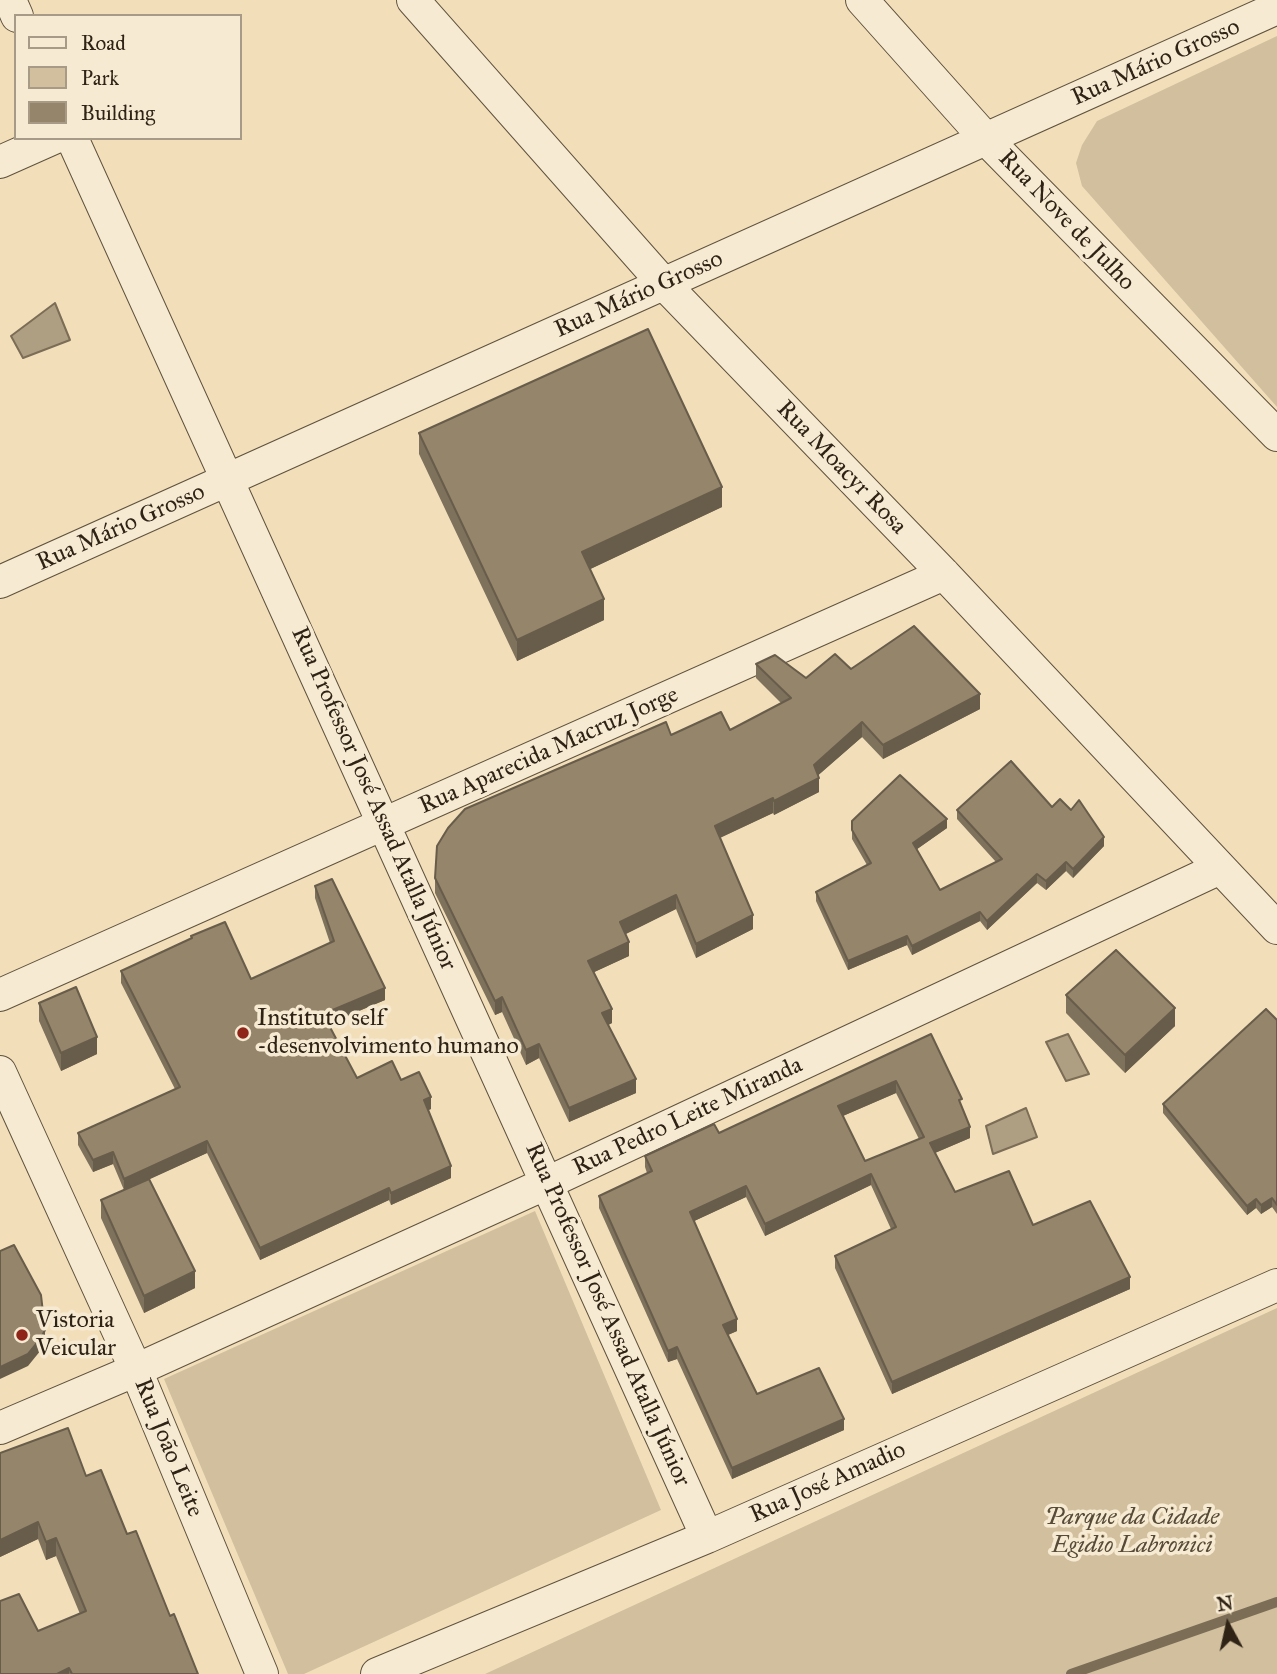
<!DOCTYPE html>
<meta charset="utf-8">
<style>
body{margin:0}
#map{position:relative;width:1277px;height:1674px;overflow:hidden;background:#f2dfba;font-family:"IM FELL Great Primer",serif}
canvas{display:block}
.legend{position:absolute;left:14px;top:14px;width:228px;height:126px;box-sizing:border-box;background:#f7ead2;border:2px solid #a79a86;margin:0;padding:9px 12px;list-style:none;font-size:21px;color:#2e2315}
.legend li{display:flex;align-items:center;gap:14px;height:35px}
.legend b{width:35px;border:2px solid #a79a86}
.north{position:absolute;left:1193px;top:1590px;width:70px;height:70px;-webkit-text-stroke:5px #f7ead2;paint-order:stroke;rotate:352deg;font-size:19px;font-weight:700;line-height:28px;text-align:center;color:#2e2315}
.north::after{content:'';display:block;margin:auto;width:24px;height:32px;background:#2e2315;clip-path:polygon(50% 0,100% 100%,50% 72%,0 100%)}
</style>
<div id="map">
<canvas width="1277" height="1674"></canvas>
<ul class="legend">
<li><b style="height:9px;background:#f7ead2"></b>Road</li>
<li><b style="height:19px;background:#d1bf9e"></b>Park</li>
<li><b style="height:19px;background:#94856b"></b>Building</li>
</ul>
<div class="north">N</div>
</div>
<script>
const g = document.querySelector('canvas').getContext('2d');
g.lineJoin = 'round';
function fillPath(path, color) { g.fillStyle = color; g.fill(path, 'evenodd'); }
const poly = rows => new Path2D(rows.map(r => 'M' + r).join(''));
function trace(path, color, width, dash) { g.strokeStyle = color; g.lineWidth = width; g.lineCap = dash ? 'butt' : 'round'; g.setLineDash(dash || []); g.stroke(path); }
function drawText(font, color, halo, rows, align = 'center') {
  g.font = font + ' "IM FELL Great Primer",serif'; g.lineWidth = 7; g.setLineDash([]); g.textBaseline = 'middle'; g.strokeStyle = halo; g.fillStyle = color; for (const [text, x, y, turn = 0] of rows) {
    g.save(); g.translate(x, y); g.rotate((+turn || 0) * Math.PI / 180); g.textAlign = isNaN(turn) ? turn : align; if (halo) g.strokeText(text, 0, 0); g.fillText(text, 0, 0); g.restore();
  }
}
const green = poly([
 [1277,36,1277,407,1082,186,1076,163,1082,145,1097,121],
 [535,1211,661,1510,304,1674,288,1674,164,1379],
 [1277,1308,1277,1674,485,1674]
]);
const water = poly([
 [55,303,70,340,23,358,11,336,55,303],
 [1068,1034,1089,1074,1066,1081,1046,1042,1068,1034],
 [1026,1108,1037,1137,993,1154,986,1126,1026,1108]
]);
const stream = poly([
 [1071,1674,1277,1602]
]);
const street = poly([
 [10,0,17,16],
 [413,0,664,284,944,574,1277,928],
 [862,0,986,139,1277,435],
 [72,138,707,1537],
 [0,162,54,138],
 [0,582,1277,8],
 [0,995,944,574],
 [0,1072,136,1370,262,1674],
 [0,1428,136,1370,547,1183,1220,868],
 [377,1674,707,1537,1277,1285]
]);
const wall = poly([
 [419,433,722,507,590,569,604,620,517,661,419,454],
 [756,664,806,678,851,669,980,709,883,759,862,737,818,775,819,792,774,815,773,813,720,838,753,929,696,958,676,909,625,934,629,956,594,972,612,1023,608,1025,636,1093,569,1122,539,1058,526,1065,502,1012,495,1015,435,893,435,878,671,735,730,730,781,703,756,678],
 [1052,807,1104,846,1073,878,1066,871,1046,890,1037,883,987,930,980,921,912,955,907,945,848,970,816,901,816,892,867,865,852,839,852,821,947,828,917,849,940,890,996,862,957,819,957,810],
 [315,886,385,1000,328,1024,357,1078,401,1080,431,1109,428,1110,451,1178,391,1205,389,1200,260,1260,207,1153,149,1179,195,1288,144,1313,101,1218,101,1200,124,1190,113,1164,93,1172,78,1145,78,1133,175,1089,121,983,121,971,191,939,191,936,251,979,330,943,315,898],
 [1066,995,1175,1026,1125,1073,1066,1013],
 [39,1003,97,1054,61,1071,39,1021],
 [1277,1020,1277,1214,1272,1207,1261,1214,1256,1208,1247,1215,1163,1113,1163,1104],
 [931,1034,962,1107,970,1138,935,1153,955,1192,1033,1225,1130,1289,892,1394,835,1268,835,1256,891,1229,871,1185,765,1236,746,1197,694,1221,737,1331,728,1335,757,1394,844,1430,732,1479,677,1359,668,1362,599,1208,599,1196,647,1173,645,1167,645,1156,719,1133],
 [896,1093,919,1139,865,1161,843,1116],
 [0,1453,86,1476,127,1534,170,1616,198,1674,0,1674,38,1631,80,1614,56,1556,46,1560,38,1539,0,1557]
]);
const shadedWall = poly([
 [722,487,722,507,582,573,582,552],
 [604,599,604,620,517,661,517,640],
 [980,694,980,709,883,759,883,745],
 [862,722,862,737,814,779,814,765],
 [819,778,819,792,774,815,774,801],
 [773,798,773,813,715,840,715,826],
 [947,819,947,828,913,852,913,843],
 [1104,837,1104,846,1073,878,1073,869],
 [1066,862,1066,871,1046,890,1046,881],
 [1037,874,1037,883,987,930,987,921],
 [676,895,676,909,620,937,620,922],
 [980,912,980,921,912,955,912,946],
 [753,915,753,929,696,958,696,944],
 [907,936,907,945,848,970,848,961],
 [629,942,629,956,588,975,588,961],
 [385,988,385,1000,323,1026,323,1014],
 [502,997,502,1012,495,1015,495,1001],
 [1175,1008,1175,1026,1125,1073,1125,1055],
 [612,1009,612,1023,602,1028,602,1013],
 [97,1037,97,1054,61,1071,61,1053],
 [539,1044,539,1058,526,1065,526,1050],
 [636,1079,636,1093,569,1122,569,1108],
 [896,1081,896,1093,838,1118,838,1106],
 [431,1097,431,1109,424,1112,424,1100],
 [970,1127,970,1138,930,1155,930,1143],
 [207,1141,207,1153,124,1191,124,1179],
 [113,1152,113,1164,93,1172,93,1160],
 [451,1166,451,1178,391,1205,391,1193],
 [871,1174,871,1185,765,1236,765,1224],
 [746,1186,746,1197,690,1223,690,1212],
 [389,1188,389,1200,260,1260,260,1248],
 [1272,1198,1272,1207,1261,1214,1261,1205],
 [1256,1199,1256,1208,1247,1215,1247,1206],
 [195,1271,195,1288,144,1313,144,1296],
 [1130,1277,1130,1289,892,1394,892,1382],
 [737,1319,737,1331,723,1337,723,1325],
 [45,1330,45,1342,41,1350,28,1366,0,1379,0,1367],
 [677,1347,677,1359,668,1362,668,1351],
 [844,1419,844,1430,732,1479,732,1468],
 [38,1522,38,1539,0,1557,0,1540],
 [56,1538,56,1556,46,1560,46,1542],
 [69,1668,69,1674,57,1674]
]);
const building = poly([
 [648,329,722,487,582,552,604,599,517,640,419,433,648,329],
 [914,626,980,694,883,745,862,722,814,765,819,778,774,801,773,798,715,826,753,915,696,944,676,895,620,922,629,942,588,961,612,1009,602,1013,636,1079,569,1108,539,1044,526,1050,502,997,495,1001,435,878,437,846,448,828,465,809,666,722,671,735,721,712,730,730,791,698,756,664,775,655,806,678,835,654,851,669,914,626],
 [1011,761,1052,807,1060,799,1071,810,1079,800,1104,837,1073,869,1066,862,1046,881,1037,874,987,921,980,912,912,946,907,936,848,961,816,892,871,863,852,830,852,821,900,775,947,819,913,843,940,890,1002,859,957,810,1011,761],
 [332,879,385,988,323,1014,357,1078,392,1061,401,1080,419,1072,431,1097,424,1100,451,1166,391,1193,389,1188,260,1248,207,1141,124,1179,113,1152,93,1160,78,1133,180,1087,121,971,192,938,191,936,225,922,251,979,334,941,315,886,332,879],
 [1116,950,1175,1008,1125,1055,1066,995,1116,950],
 [76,987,97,1037,61,1053,39,1003,76,987],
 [1266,1009,1277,1020,1277,1205,1272,1198,1261,1205,1256,1199,1247,1206,1163,1104,1266,1009],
 [931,1034,962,1099,959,1100,970,1127,930,1143,955,1192,1009,1171,1033,1225,1090,1201,1130,1277,892,1382,835,1256,896,1227,871,1174,765,1224,746,1186,690,1212,737,1319,723,1325,757,1394,819,1368,844,1419,732,1468,677,1347,668,1351,599,1196,652,1171,645,1156,714,1124,719,1133,931,1034],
 [896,1081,924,1137,865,1161,838,1106,896,1081],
 [149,1179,195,1271,144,1296,101,1200,149,1179],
 [14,1245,41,1295,45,1330,41,1338,28,1354,0,1367,0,1251,14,1245],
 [68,1428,86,1476,101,1470,127,1534,136,1531,170,1616,174,1614,198,1674,72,1674,69,1668,57,1674,0,1674,0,1601,19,1594,38,1631,86,1611,56,1538,46,1542,38,1522,0,1540,0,1453,68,1428]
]);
const markers = [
 [243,1033,7,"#8f2418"],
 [22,1335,7,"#8f2418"]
];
const streetNames = [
 ["Rua Mário Grosso",1156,63,-24],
 ["Rua Nove de Julho",1066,221,46],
 ["Rua Mário Grosso",639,295,-24],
 ["Rua Moacyr Rosa",841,468,46],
 ["Rua Mário Grosso",121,528,-24],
 ["Rua Aparecida Macruz Jorge",549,751,-24],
 ["Rua Professor José Assad Atalla Júnior",373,799,66],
 ["Rua Pedro Leite Miranda",688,1117,-25],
 ["Rua Professor José Assad Atalla Júnior",607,1315,66],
 ["Rua João Leite",168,1448,68],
 ["Rua José Amadio",828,1483,-24]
];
const poiNames = [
 ["Instituto self",257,1019],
 ["-desenvolvimento humano",257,1047],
 ["Vistoria",36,1321],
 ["Veicular",36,1349]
];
const parkNames = [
 ["Parque da Cidade",1132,1518],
 ["Egidio Labronici",1132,1546]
];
fillPath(green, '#d1bf9e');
fillPath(water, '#af9f82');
trace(water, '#7b6d56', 2);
trace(stream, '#7b6d56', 10);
trace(street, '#5f523e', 34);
trace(street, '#f7ead2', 32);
fillPath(wall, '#7f725c');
fillPath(shadedWall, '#685d4b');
fillPath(building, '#94856b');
trace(building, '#685d4b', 2);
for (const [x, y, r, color] of markers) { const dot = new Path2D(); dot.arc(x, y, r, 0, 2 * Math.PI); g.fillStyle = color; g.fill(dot); trace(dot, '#f7ead2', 2.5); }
drawText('24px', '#2e2315', '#f7ead2', streetNames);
drawText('24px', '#2e2315', '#f7ead2', poiNames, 'left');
drawText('italic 24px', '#574a37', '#f7ead2', parkNames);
</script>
